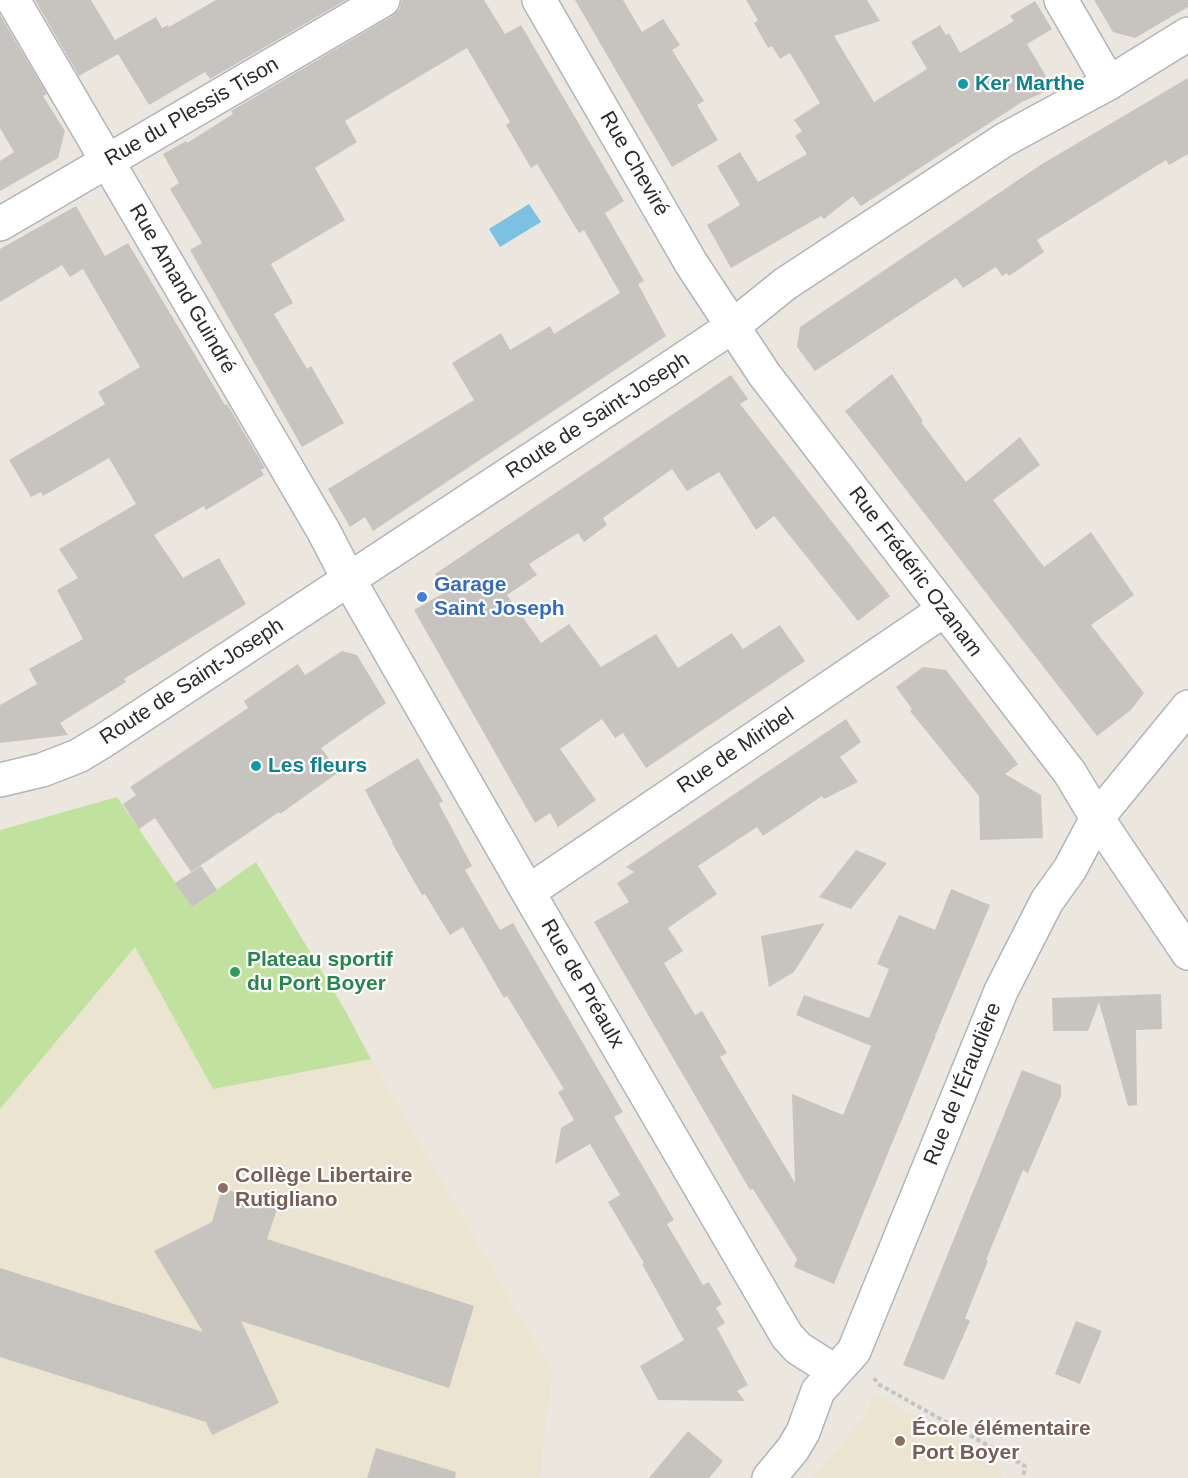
<!DOCTYPE html>
<meta charset="utf-8">
<style>
body{margin:0}
canvas{display:block;background:#ebe7df}
</style>
<canvas width="1188" height="1478"></canvas>
<script>
const g = document.querySelector('canvas').getContext('2d');
g.lineJoin = 'round';
function fillPath(path, color) { g.fillStyle = color; g.fill(path, 'evenodd'); }
const poly = rows => new Path2D(rows.map(r => 'M' + r).join(''));
function trace(path, color, width, dash) { g.strokeStyle = color; g.lineWidth = width; g.lineCap = dash ? 'butt' : 'round'; g.setLineDash(dash || []); g.stroke(path); }
function drawText(font, color, halo, rows, align = 'center') {
  g.font = font + ' Helvetica,sans-serif'; g.lineWidth = 4.5; g.setLineDash([]); g.textBaseline = 'middle'; g.strokeStyle = halo; g.fillStyle = color; for (const [text, x, y, turn = 0] of rows) {
    g.save(); g.translate(x, y); g.rotate((+turn || 0) * Math.PI / 180); g.textAlign = isNaN(turn) ? turn : align; if (halo) g.strokeText(text, 0, 0); g.fillText(text, 0, 0); g.restore();
  }
}
const education = poly([
 [136,947,213,1088,371,1059,552,1371,540,1478,0,1478,0,1109],
 [874,1392,1002,1468,1001,1478,813,1478,866,1414]
]);
const pitch = poly([
 [117,797,192,907,256,862,345,1010,371,1059,213,1089,135,947,0,1109,0,830]
]);
const water = poly([
 [529,204,541,222,500,247,489,229]
]);
const building = poly([
 [35,0,91,0,115,40,156,17,162,28,168,25,169,27,216,0,346,0,210,79,205,72,149,105,118,54,79,76],
 [402,0,484,0,505,34,521,25,624,201,605,213,644,281,638,284,666,336,373,531,365,517,350,527,328,489,474,400,452,363,501,333,510,350,550,326,554,334,620,293,584,230,579,233,537,164,531,168,506,125,510,122,467,48,345,121,357,142,315,168,345,220,271,264,293,303,274,314,307,369,311,366,344,423,302,447,190,250,202,243,170,189,179,183,163,154,186,141,187,143,233,114,231,111,392,16,399,10],
 [575,0,623,0,642,32,663,19,680,45,672,50,704,101,697,105,718,140,672,167],
 [746,0,867,0,880,21,834,36,874,102,927,69,911,42,940,25,946,35,949,33,960,53,1014,21,1010,16,1035,1,1052,29,1027,44,1053,88,1022,102,861,206,853,196,824,219,821,216,731,268,707,225,740,205,717,166,740,152,758,182,807,154,795,136,802,131,794,120,820,103,790,53,780,59,772,46,768,48,754,23,758,20],
 [1094,0,1188,0,1188,7,1135,38,1113,32],
 [0,15,47,94,43,96,65,131,58,158,0,191,0,161,14,152,0,128],
 [1188,78,1188,154,1169,165,1166,160,1037,240,1044,252,1009,276,1007,273,1002,276,996,267,963,288,956,278,815,371,797,347,800,327,1042,164],
 [76,206,105,256,128,243,225,405,227,404,265,468,261,470,264,475,206,510,204,506,154,535,183,578,219,558,246,604,124,679,126,682,60,723,68,735,0,743,0,705,37,684,29,669,83,639,57,590,78,578,59,549,136,504,109,458,43,496,41,492,31,497,9,460,105,404,98,392,140,367,83,269,70,277,62,265,0,302,0,249],
 [892,374,923,421,921,422,966,482,1020,437,1040,465,993,500,1044,567,1091,532,1134,595,1091,625,1144,693,1131,710,1097,736,845,411],
 [731,375,748,399,740,404,890,596,858,621,774,516,756,530,719,472,687,491,672,469,603,518,607,525,584,542,578,533,529,564,537,575,507,595,541,643,569,624,601,667,656,634,678,668,732,633,743,649,780,625,805,661,646,768,623,733,615,738,602,719,560,749,596,800,558,827,550,813,535,823,414,610,447,591,435,574],
 [342,651,357,655,386,703,321,748,339,772,280,814,279,812,191,872,155,818,139,829,123,804,136,795,130,787,248,708,244,701,298,664,305,675],
 [923,667,946,670,1018,764,1005,774,1041,795,1043,838,980,840,979,796,910,711,912,709,896,687],
 [846,719,861,742,840,757,858,782,824,799,822,796,763,836,757,827,698,866,717,894,668,928,683,951,664,963,695,1015,702,1011,727,1053,720,1057,795,1183,792,1094,843,1115,871,1046,796,1015,804,995,869,1018,889,969,877,964,899,915,935,930,951,889,990,905,936,1034,933,1034,936,1035,907,1107,834,1284,794,1267,797,1259,753,1189,750,1190,594,922,629,902,617,883,634,872,626,867],
 [418,758,443,801,439,804,472,866,465,870,500,930,513,923,623,1112,614,1117,674,1220,667,1224,703,1285,709,1282,722,1304,716,1308,725,1323,717,1328,748,1385,737,1391,745,1401,658,1400,640,1366,684,1340,642,1264,644,1263,608,1202,620,1195,590,1144,555,1164,561,1128,574,1120,558,1092,564,1089,507,996,504,998,463,927,450,935,425,894,422,895,392,843,393,843,365,790],
 [856,850,887,863,851,909,819,897],
 [201,866,217,890,192,907,175,883],
 [825,923,794,972,769,987,761,936],
 [1161,994,1162,1029,1136,1030,1137,1105,1128,1106,1099,1002,1088,1031,1053,1031,1052,998],
 [1022,1070,1061,1085,1061,1096,1028,1173,1023,1170,986,1260,988,1261,965,1318,970,1321,944,1380,903,1365],
 [222,1188,278,1206,267,1239,474,1306,449,1388,241,1321,279,1403,212,1435,206,1422,0,1357,0,1268,203,1332,154,1251,212,1222],
 [1076,1321,1102,1331,1080,1384,1055,1374],
 [688,1431,723,1461,709,1478,649,1478],
 [376,1448,456,1472,455,1478,367,1478]
]);
const path = poly([
 [874,1378,878,1384,1025,1466,1023,1478]
]);
const minor = poly([
 [13,0,323,530,349,580,528,892,787,1336,798,1348,834,1371],
 [539,0,691,263,764,374,1070,773,1097,818,1188,953],
 [1061,0,1109,83],
 [0,224,383,0],
 [528,892,944,610],
 [769,1478,793,1449,803,1432,818,1391,854,1351,1001,991,1047,901,1070,869,1097,818,1188,707]
]);
const tertiary = poly([
 [0,780,42,770,78,756,103,741,658,376,733,326,785,284,1004,140,1109,83,1188,34]
]);
const markers = [
 [963,84,6,"#0f9aa8"],
 [422,597,6,"#3f7fe0"],
 [256,766,6,"#0f9aa8"],
 [235,972,6,"#2e9e5b"],
 [223,1188,6,"#8d6e63"],
 [900,1441,6,"#8d6e63"]
];
const cultureNames = [
 ["Ker Marthe",975,84],
 ["Les fleurs",268,766]
];
const streetNames = [
 ["Rue du Plessis Tison",192,112,-30],
 ["Rue Cheviré",634,164,60],
 ["Rue Amand Guindré",182,289,60],
 ["Route de Saint-Joseph",598,416,-33],
 ["Rue Frédéric Ozanam",915,572,53],
 ["Route de Saint-Joseph",192,682,-33],
 ["Rue de Miribel",736,751,-34],
 ["Rue de Préaulx",582,984,60],
 ["Rue de l'Éraudière",963,1084,-68]
];
const shopNames = [
 ["Garage",434,585],
 ["Saint Joseph",434,609]
];
const leisureNames = [
 ["Plateau sportif",247,960],
 ["du Port Boyer",247,984]
];
const educationNames = [
 ["Collège Libertaire",235,1176],
 ["Rutigliano",235,1200],
 ["École élémentaire",912,1429],
 ["Port Boyer",912,1453]
];
fillPath(education, '#ebe4d0');
fillPath(pitch, '#c1e29e');
fillPath(water, '#7dc1e2');
fillPath(building, '#c7c3be');
trace(minor, '#b2b4bd', 36);
trace(tertiary, '#b2b4bd', 36);
trace(path, '#c4c4c4', 4, [4.5, 3]);
trace(minor, '#fff', 33);
trace(tertiary, '#fff', 33);
for (const [x, y, r, color] of markers) { const dot = new Path2D(); dot.arc(x, y, r, 0, 2 * Math.PI); g.fillStyle = color; g.fill(dot); trace(dot, '#fff', 2); }
drawText('bold 21px', '#0d838f', '#fff', cultureNames, 'left');
drawText('21px', '#2b2b2b', '#fff', streetNames);
drawText('bold 21px', '#366cbe', '#fff', shopNames, 'left');
drawText('bold 21px', '#27864d', '#fff', leisureNames, 'left');
drawText('bold 21px', '#785e54', '#fff', educationNames, 'left');
</script>
